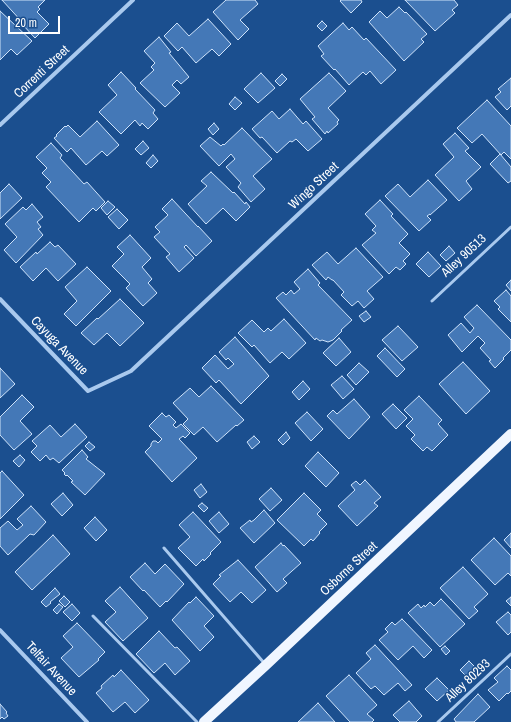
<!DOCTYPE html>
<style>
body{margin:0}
#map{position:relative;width:511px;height:722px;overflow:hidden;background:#1b4f8f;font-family:"Archivo Narrow",sans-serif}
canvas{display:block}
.scale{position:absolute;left:8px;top:16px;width:52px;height:18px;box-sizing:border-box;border:2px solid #fff;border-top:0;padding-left:5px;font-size:12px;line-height:14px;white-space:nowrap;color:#fff;-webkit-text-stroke:3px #1b4f8f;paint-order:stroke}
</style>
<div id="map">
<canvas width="511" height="722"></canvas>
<div class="scale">20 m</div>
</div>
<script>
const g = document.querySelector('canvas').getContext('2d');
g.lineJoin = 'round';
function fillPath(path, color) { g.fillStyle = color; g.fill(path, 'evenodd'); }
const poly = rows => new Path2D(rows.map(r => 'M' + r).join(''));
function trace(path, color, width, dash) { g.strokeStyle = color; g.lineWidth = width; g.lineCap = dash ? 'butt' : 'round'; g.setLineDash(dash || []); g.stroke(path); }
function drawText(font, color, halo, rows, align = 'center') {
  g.font = font + ' "Archivo Narrow",sans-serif'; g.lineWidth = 3; g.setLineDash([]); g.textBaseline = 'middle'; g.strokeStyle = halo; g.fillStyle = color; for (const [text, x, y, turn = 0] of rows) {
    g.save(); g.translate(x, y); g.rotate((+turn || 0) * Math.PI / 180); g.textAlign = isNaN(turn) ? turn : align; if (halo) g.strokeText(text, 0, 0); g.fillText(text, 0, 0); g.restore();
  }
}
const building = poly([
 [2,0,45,0,38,7,40,9,37,12,49,24,35,38,22,24,23,23,2,0],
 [226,0,255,0,258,4,240,20,249,29,238,40,213,12,226,0],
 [341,0,361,0,362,2,351,13,340,1,341,0],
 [405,0,454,0,458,5,452,10,455,13,435,31,405,0],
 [399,7,405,13,406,12,427,34,421,39,424,42,404,61,369,22,380,11,387,18,399,7],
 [0,11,32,41,17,55,11,49,0,60,0,11],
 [208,19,231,44,219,56,212,49,196,63,182,47,178,51,164,36,177,23,189,36,208,19],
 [322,21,327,26,322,31,317,26,322,21],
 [343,23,349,30,352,27,364,40,366,38,396,70,381,84,370,71,366,75,363,72,349,85,335,69,334,70,321,56,324,54,318,46,343,23],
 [159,37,171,52,169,53,189,77,181,84,177,80,172,85,180,93,165,107,140,83,154,70,151,67,155,63,144,51,159,37],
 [121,72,136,88,135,89,155,110,153,113,158,119,148,129,142,123,140,126,135,120,121,134,99,112,117,95,108,85,121,72],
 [261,73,275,88,258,103,244,89,261,73],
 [329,73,346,91,328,108,339,120,337,122,338,124,328,133,327,131,325,134,312,119,315,117,300,99,329,73],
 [282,74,287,79,280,86,275,81,282,74],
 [511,78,511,106,507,110,495,97,501,92,498,89,511,78],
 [235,97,242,103,235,110,229,104,235,97],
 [487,100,511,126,511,159,504,152,501,155,482,134,472,143,457,128,487,100],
 [290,109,303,124,306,121,322,139,308,151,296,139,292,142,290,141,277,153,262,137,260,138,252,129,272,111,279,119,290,109],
 [97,121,119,145,107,156,102,151,86,165,71,148,67,152,54,138,57,136,56,135,65,126,66,127,68,125,80,137,97,121],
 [214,123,219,129,213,135,208,129,214,123],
 [242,128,272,159,253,176,265,189,251,202,238,187,241,183,226,167,235,159,231,154,219,166,200,146,210,137,221,146,223,144,224,145,242,128],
 [455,133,469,148,465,151,481,167,466,181,472,189,459,201,435,175,454,157,443,144,455,133],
 [143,141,149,148,141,155,135,149,143,141],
 [51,143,62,155,60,158,84,184,87,182,105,202,96,211,93,208,79,222,46,187,51,182,42,173,47,168,36,157,51,143],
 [500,154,511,167,511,181,508,183,490,164,500,154],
 [153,155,158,161,151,168,146,163,153,155],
 [211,172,233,193,234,192,245,204,246,202,250,207,236,221,223,208,206,224,188,204,207,186,201,181,211,172],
 [428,180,447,200,430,215,430,214,427,216,431,220,419,231,385,196,398,184,410,197,428,180],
 [9,184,22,198,0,219,0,193,9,184],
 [172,199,198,227,198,226,212,241,196,256,186,245,184,247,194,258,179,272,166,257,170,254,154,237,160,232,155,227,168,215,162,209,172,199],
 [380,200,393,214,391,216,408,234,399,243,410,254,403,261,406,264,400,270,396,267,389,274,362,245,376,233,372,230,376,226,365,214,380,200],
 [108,201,115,207,107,215,101,208,108,201],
 [32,204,43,217,37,222,41,227,38,229,43,235,16,263,4,250,17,237,5,224,23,207,26,210,32,204],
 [117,209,128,220,119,229,108,217,117,209],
 [130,235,151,258,142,267,152,279,148,283,157,293,143,306,126,288,130,284,112,266,124,254,117,247,130,235],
 [50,242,55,247,58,245,76,264,58,281,46,268,33,281,20,267,36,252,37,254,50,242],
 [449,246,455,253,446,261,440,255,449,246],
 [356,248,383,277,367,291,374,299,364,308,358,301,352,306,341,295,344,292,333,280,332,280,328,277,326,280,312,265,327,252,338,264,356,248],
 [428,252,441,266,429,277,416,264,428,252],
 [87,267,111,291,76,326,64,314,77,301,65,287,87,267],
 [308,269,320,283,318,285,352,320,341,330,342,331,333,340,328,342,322,340,320,341,316,338,315,340,276,298,283,292,286,295,291,290,294,294,300,289,294,282,308,269],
 [511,280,511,291,506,285,511,280],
 [506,290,511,296,511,322,498,309,500,307,494,301,506,290],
 [120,299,144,323,120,346,107,333,94,345,81,333,97,318,98,319,120,299],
 [477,305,511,340,511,350,503,358,504,359,495,368,489,361,491,360,480,348,485,343,478,336,462,352,448,335,461,323,470,333,474,328,464,317,477,305],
 [366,311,371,317,364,322,359,316,366,311],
 [284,319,306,343,289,359,282,352,270,363,254,345,252,347,238,333,252,320,264,332,268,328,271,331,284,319],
 [398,326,418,347,402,361,382,340,398,326],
 [235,337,269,376,241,404,219,380,216,383,202,368,215,355,228,369,234,364,228,358,226,360,219,352,235,337],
 [339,338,351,352,336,366,323,353,339,338],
 [385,348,405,369,397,377,377,356,385,348],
 [463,362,490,391,466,414,439,384,463,362],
 [359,363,369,372,356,385,347,375,359,363],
 [0,368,15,384,0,398,0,368],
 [342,376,354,389,343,399,331,385,342,376],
 [303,381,310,389,299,400,292,392,303,381],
 [211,386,244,420,237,426,236,425,217,442,203,427,194,435,183,424,188,419,173,403,190,388,199,397,211,386],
 [22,395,34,407,20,421,32,434,14,450,0,435,0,417,22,395],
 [419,396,442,420,438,424,448,435,432,451,427,447,423,451,411,439,415,435,406,426,413,419,404,410,419,396],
 [354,399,370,417,349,439,327,416,333,410,337,414,354,399],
 [393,404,407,418,396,429,382,414,393,404],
 [307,412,323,429,311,441,295,423,307,412],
 [162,413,166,417,169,415,176,422,173,425,176,428,181,424,190,433,185,438,183,436,179,439,197,458,172,482,145,452,151,446,151,444,153,441,156,441,158,443,162,439,149,426,162,413],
 [75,424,87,437,59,463,53,458,50,460,46,455,40,461,31,452,37,446,32,441,50,425,61,437,75,424],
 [286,432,290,438,283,445,278,440,286,432],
 [254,436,260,442,252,449,247,442,254,436],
 [89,442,95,447,90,451,85,446,89,442],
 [82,450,88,457,86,459,105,474,85,495,71,482,73,481,67,475,66,476,64,474,65,473,62,470,82,450],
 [318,452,339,473,326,487,305,466,318,452],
 [20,455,25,460,19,467,13,461,20,455],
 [2,471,24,495,0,519,0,473,2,471],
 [365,480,381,497,374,503,378,506,357,526,338,506,355,490,351,485,356,481,360,485,365,480],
 [201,484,207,492,200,498,194,490,201,484],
 [271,488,282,500,270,511,259,499,271,488],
 [63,493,73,505,62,516,51,504,63,493],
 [304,493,321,510,317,514,327,524,319,532,320,533,313,541,311,539,304,546,277,520,304,493],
 [202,503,208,508,204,512,198,506,202,503],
 [31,506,46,522,34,535,30,534,8,555,0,546,0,528,8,521,17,530,23,525,17,519,31,506],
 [264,510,275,523,254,543,240,528,250,520,251,522,254,520,264,510],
 [193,512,221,542,210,553,211,554,204,561,203,559,196,566,178,548,190,537,179,525,193,512],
 [219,512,229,524,219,533,209,521,219,512],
 [95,517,107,530,96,541,84,528,95,517],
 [511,533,511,548,504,540,511,533],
 [53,535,70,554,32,590,15,572,53,535],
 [494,538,511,556,511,576,508,573,495,585,471,560,494,538],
 [281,543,283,546,284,545,301,563,283,579,287,583,277,592,255,567,281,543],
 [238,560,266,590,252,603,241,592,230,602,213,584,221,576,219,575,238,560],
 [145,563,155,574,165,564,184,584,167,602,166,601,160,607,144,590,143,591,130,577,145,563],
 [463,567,488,594,474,607,478,611,469,619,440,588,463,567],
 [120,587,148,618,123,641,105,622,116,612,105,601,120,587],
 [55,588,60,594,50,602,51,603,46,607,41,602,55,588],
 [64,596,70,602,65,607,59,601,64,596],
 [196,597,214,616,204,626,214,637,200,651,172,620,189,602,190,603,196,597],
 [511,597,511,606,506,601,511,597],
 [441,599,465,624,440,647,408,613,418,604,421,608,424,605,425,607,430,602,434,606,441,599],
 [59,604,63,607,57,614,53,610,59,604],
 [72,604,80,613,72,621,63,612,72,604],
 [508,612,511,615,511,632,508,635,496,622,508,612],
 [402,619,432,650,424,658,413,646,398,660,379,640,388,632,385,629,392,622,395,625,402,619],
 [77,623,105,652,98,659,99,660,79,677,61,658,73,647,63,636,77,623],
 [159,631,175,648,177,647,190,661,175,675,165,663,154,673,136,654,159,631],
 [375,645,412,685,405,691,398,683,384,695,375,686,371,689,356,673,371,659,366,653,375,645],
 [445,646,450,651,446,655,441,649,445,646],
 [469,661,476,668,467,677,460,670,469,661],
 [507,666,511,670,511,691,508,694,507,693,499,701,488,690,498,682,494,678,507,666],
 [121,670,149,700,135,713,125,702,113,712,96,693,102,688,101,686,113,675,114,677,121,670],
 [349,675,377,705,367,714,374,720,372,722,350,722,326,696,349,675],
 [437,678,449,690,437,701,425,689,437,678],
 [478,694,490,707,474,722,456,722,454,719,478,694],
 [409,701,422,716,416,722,400,722,393,715,409,701],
 [318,703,335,722,298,722,318,703],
 [0,704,7,712,6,713,8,716,4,719,2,717,0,719,0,704]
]);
const service = poly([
 [432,301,511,227],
 [164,548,265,664],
 [93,616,197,722],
 [438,722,511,654]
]);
const minor = poly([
 [0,125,133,0],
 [0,299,88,391,131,371,511,15],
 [0,630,87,722]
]);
const primary = poly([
 [204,722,266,665,511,434]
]);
const streetNames = [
 ["Correnti Street",42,72,-43],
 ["Wingo Street",314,186,-43],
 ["Alley 90513",464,256,-43],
 ["Cayuga Avenue",59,346,46],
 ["Osborne Street",349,569,-43],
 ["Telfair Avenue",51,669,47],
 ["Alley 80293",468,681,-43]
];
fillPath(building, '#4478b7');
trace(building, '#cfe3fa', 1);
trace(service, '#a9c9ee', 3);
trace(minor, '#a9c9ee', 4);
trace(primary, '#f0f6ff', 10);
drawText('13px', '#fff', '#1b4f8f', streetNames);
</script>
